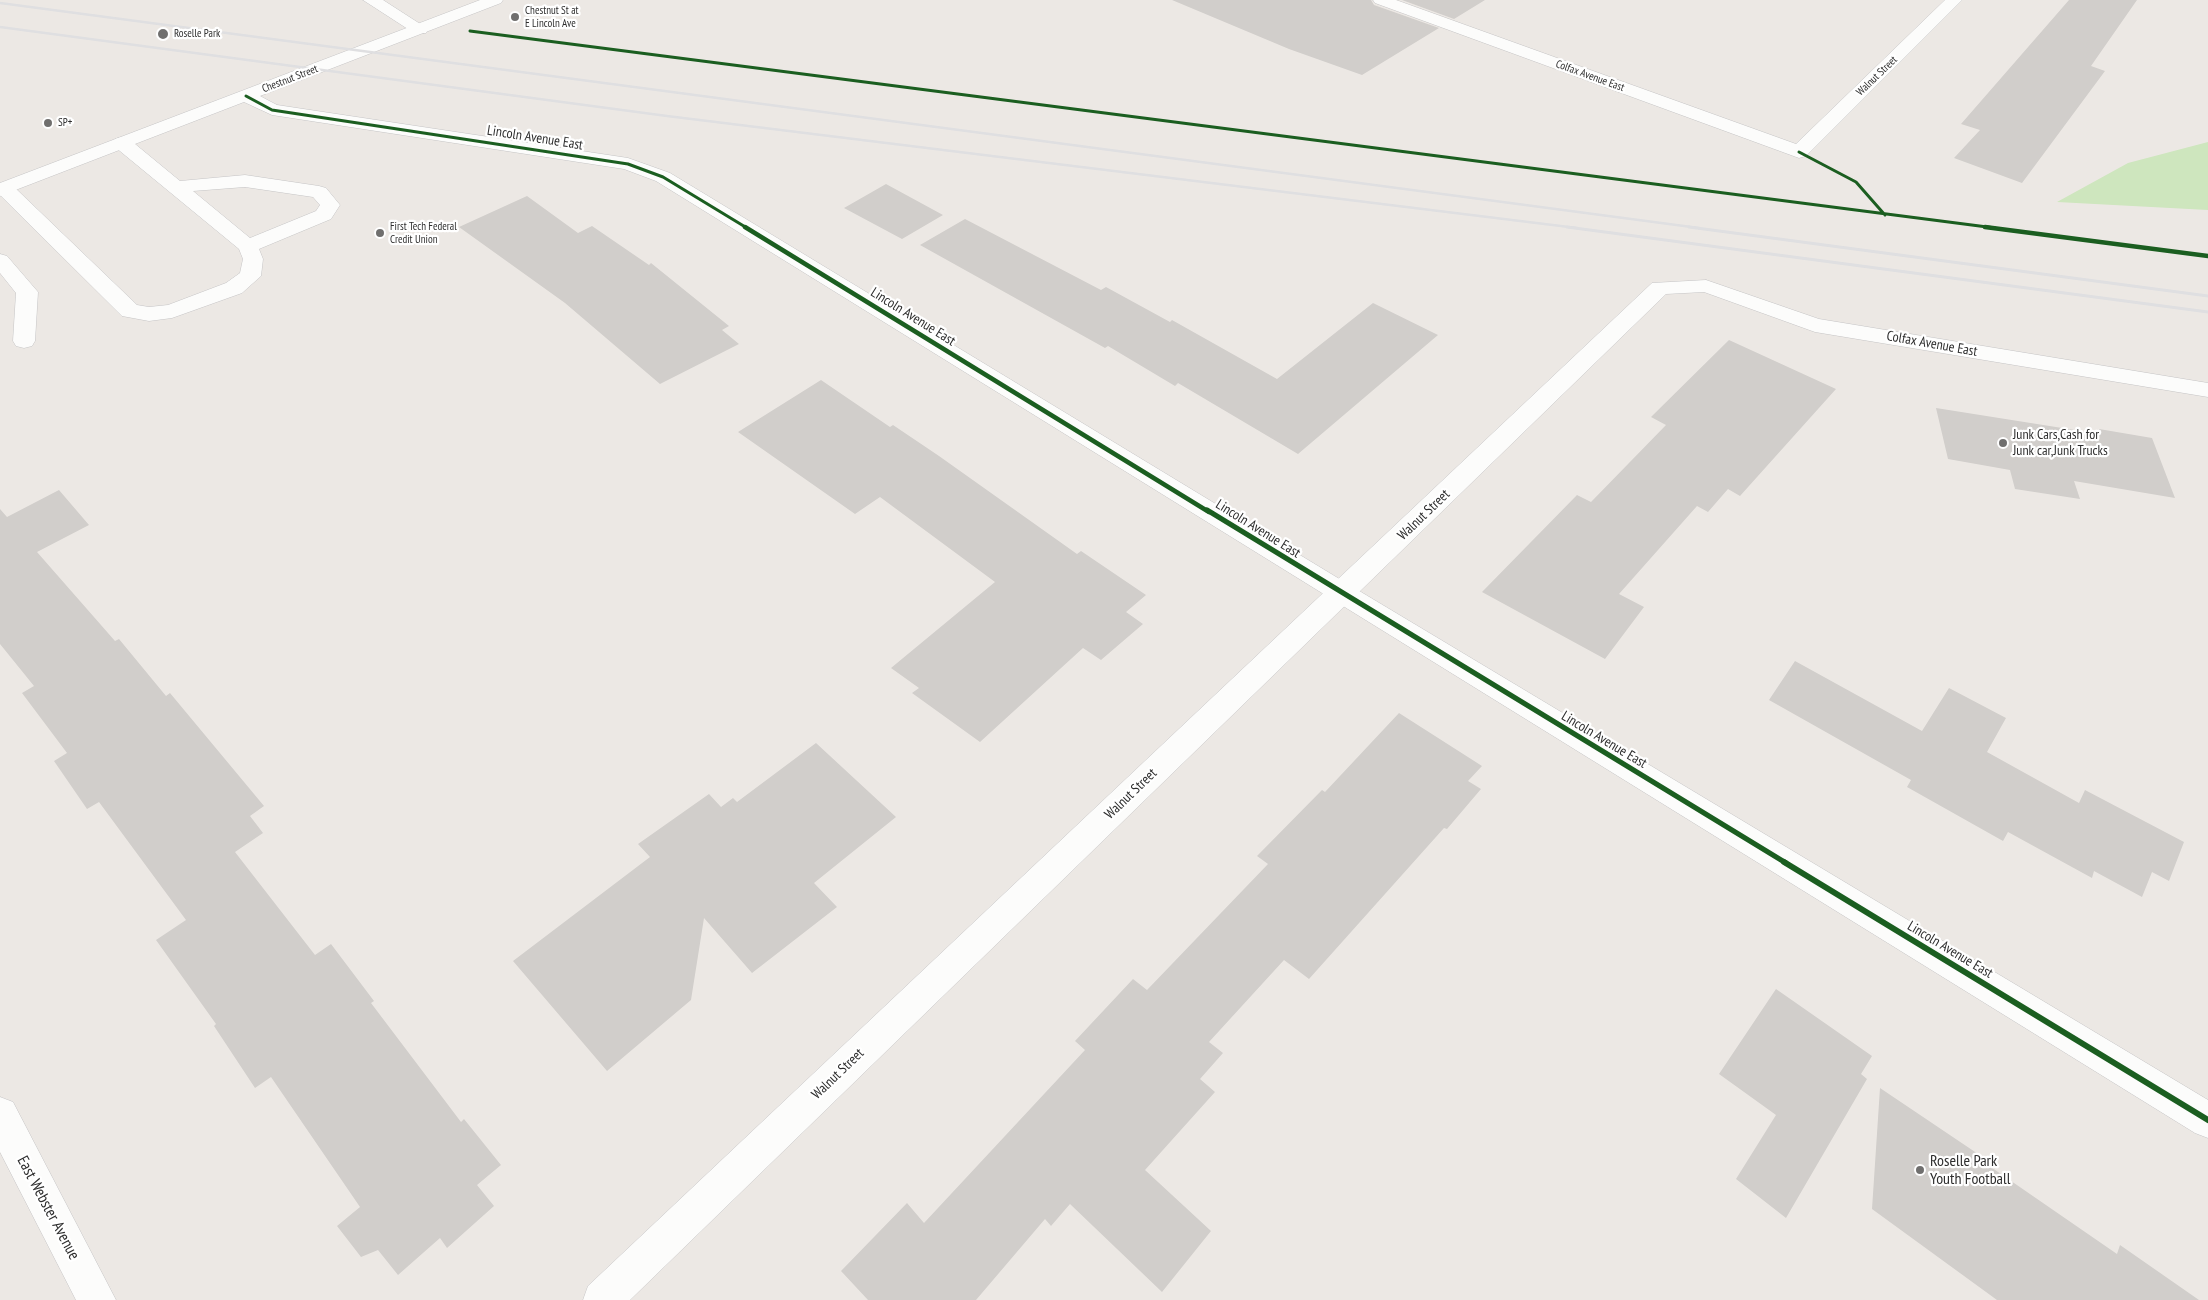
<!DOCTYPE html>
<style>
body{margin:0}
canvas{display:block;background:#ece8e4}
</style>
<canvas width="2208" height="1300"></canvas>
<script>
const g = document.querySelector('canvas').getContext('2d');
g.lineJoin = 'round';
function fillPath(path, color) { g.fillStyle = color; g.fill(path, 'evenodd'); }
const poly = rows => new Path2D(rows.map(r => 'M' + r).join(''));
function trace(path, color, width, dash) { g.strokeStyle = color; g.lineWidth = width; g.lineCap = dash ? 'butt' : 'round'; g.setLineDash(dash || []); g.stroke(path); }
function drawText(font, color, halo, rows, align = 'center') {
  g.font = font + ' "PT Sans Narrow",sans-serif'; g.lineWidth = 4.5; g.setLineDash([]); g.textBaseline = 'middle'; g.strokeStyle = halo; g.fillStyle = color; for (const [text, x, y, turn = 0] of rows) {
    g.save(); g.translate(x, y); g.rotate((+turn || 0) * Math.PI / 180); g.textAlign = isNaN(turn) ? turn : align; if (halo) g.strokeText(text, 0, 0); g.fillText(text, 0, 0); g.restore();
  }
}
const green = poly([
 [2208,142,2208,210,2057,202,2128,163]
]);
const building = poly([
 [1172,0,1371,0,1374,5,1439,28,1362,75,1289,49],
 [1402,0,1485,0,1454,19],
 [2069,0,2137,0,2091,66,2105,71,2022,183,1954,158,1980,130,1961,124],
 [886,184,943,215,902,239,844,208],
 [527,196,578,233,592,226,649,265,651,263,729,326,722,330,739,344,660,384,565,303,459,227],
 [965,219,1101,290,1106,287,1170,322,1172,320,1277,379,1373,303,1438,335,1298,454,1178,383,1175,386,1108,346,1105,348,920,245],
 [1729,340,1836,389,1740,496,1728,489,1708,512,1697,506,1619,594,1644,607,1605,659,1482,592,1577,495,1591,502,1666,425,1651,417],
 [821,380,890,427,893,425,939,456,1077,554,1081,551,1146,595,1126,612,1143,624,1101,660,1083,648,980,742,912,693,919,688,891,668,995,582,880,497,855,514,738,432],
 [1936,408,2100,434,2099,429,2152,438,2175,498,2074,481,2080,499,2015,489,2010,470,1948,459],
 [59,490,89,525,37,552,115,641,119,639,166,696,170,693,264,806,250,816,263,833,235,852,315,955,331,944,374,1001,371,1003,461,1122,464,1119,501,1165,477,1185,494,1206,447,1248,440,1238,398,1275,378,1250,361,1257,337,1226,360,1207,271,1077,255,1088,214,1026,216,1024,156,940,186,920,99,802,87,809,54,761,67,753,22,693,34,686,0,644,0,509,7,517],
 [1795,661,1922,731,1949,688,2006,718,1987,752,2079,803,2085,790,2184,842,2169,881,2152,872,2142,897,2094,871,2092,878,2008,832,2003,841,1907,787,1911,780,1769,700],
 [1399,713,1482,766,1468,781,1481,789,1447,829,1444,828,1309,979,1284,960,1209,1042,1223,1053,1200,1079,1215,1092,1145,1170,1211,1231,1162,1292,1070,1204,1051,1226,1045,1219,976,1300,868,1300,841,1271,907,1203,924,1223,1085,1050,1075,1041,1133,979,1147,990,1268,864,1257,856,1322,790,1325,792],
 [816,743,896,817,814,883,837,907,752,973,704,918,691,1000,607,1071,513,961,650,857,638,844,709,794,721,807,733,798,737,802],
 [1776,989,1872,1056,1861,1074,1867,1079,1786,1218,1736,1179,1776,1115,1719,1074],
 [1880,1088,1987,1160,1985,1163,2117,1254,2120,1245,2199,1300,1997,1300,1872,1209]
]);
const lane = poly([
 [122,137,129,139,180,181,245,175,319,186,326,188,340,205,331,219,259,249,263,259,261,276,242,293,172,318,149,321,122,316,0,195,0,184,12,185,137,305,149,307,168,305,226,283,240,273,243,259,239,249,115,147,113,143,115,139,122,137],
 [245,187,313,197,320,205,316,211,250,238,193,191,245,187],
 [0,254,7,256,38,292,35,341,32,346,24,348,16,346,13,341,16,293,0,273,0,254]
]);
const street = poly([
 [363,0,383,0,428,29,426,33,414,33,363,0],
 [1373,0,1396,0,1796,144,1945,0,1962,0,1806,156,1799,158,1375,3,1373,0],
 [1706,280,1819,319,2208,383,2208,397,1815,332,1704,292,1666,294,630,1300,583,1300,588,1286,1652,283,1706,280],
 [0,1097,13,1102,116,1300,76,1300,0,1152,0,1097]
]);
const secondary = poly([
 [480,0,503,0,501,3,260,96,277,105,628,158,670,173,1351,586,2208,1100,2208,1138,2195,1133,656,181,624,169,272,115,244,102,0,196,0,183,480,0]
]);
const railFar1 = poly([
 [0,3,1699,228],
 [0,27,667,116,1577,228]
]);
const rail = poly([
 [1567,227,2208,312],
 [1689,227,2208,296]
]);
const cyclewayFar3 = poly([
 [470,31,1995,228],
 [246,96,272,110,628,164,663,177,747,228],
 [1799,152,1856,182,1885,215]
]);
const cyclewayFar2 = poly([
 [745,227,1209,512],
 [1985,227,2208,256]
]);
const cyclewayFar1 = poly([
 [1207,510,1786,863]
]);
const cycleway = poly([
 [1784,862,2208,1120]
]);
const markers = [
 [515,17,5,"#706f6e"],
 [163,34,6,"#706f6e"],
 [48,123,5,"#706f6e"],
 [380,233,5,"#706f6e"],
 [2003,443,5,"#706f6e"],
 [1920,1170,5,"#706f6e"]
];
const farPoinames = [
 ["Chestnut St at",525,11],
 ["E Lincoln Ave",525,24],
 ["Roselle Park",174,34],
 ["SP+",58,123],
 ["First Tech Federal",390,227],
 ["Credit Union",390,240]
];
const farStreetnames = [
 ["Colfax Avenue East",1590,76,20],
 ["Walnut Street",1877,76,-44],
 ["Chestnut Street",290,79,-21]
];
const streetNames = [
 ["Lincoln Avenue East",535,138,9],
 ["Lincoln Avenue East",913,317,32],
 ["Colfax Avenue East",1932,344,10],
 ["Walnut Street",1424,515,-44],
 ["Lincoln Avenue East",1258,529,32],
 ["Lincoln Avenue East",1604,740,31],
 ["Walnut Street",1131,794,-44],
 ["Lincoln Avenue East",1950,950,31],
 ["Walnut Street",838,1074,-44]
];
const poiNames = [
 ["Junk Cars,Cash for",2013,435],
 ["Junk car,Junk Trucks",2013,451]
];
const nearPoinames = [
 ["Roselle Park",1930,1161],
 ["Youth Football",1930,1179]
];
const nearStreetnames = [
 ["East Webster Avenue",48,1208,62]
];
fillPath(green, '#cee6be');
fillPath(building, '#d1cecb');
trace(lane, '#c5c4c5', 1);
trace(street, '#c5c4c5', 1);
trace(secondary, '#c5c4c5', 1);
fillPath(lane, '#fcfcfb');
fillPath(street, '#fcfcfb');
fillPath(secondary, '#fcfcfb');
trace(railFar1, '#dfdfe1', 2.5);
trace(rail, '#dfdfe1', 3);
trace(cyclewayFar3, '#1b5e20', 3);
trace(cyclewayFar2, '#1b5e20', 4.5);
trace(cyclewayFar1, '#1b5e20', 5);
trace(cycleway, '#1b5e20', 6);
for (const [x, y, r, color] of markers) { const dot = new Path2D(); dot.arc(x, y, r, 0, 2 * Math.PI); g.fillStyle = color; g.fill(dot); trace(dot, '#fff', 2); }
drawText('11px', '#2e2e2e', '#fff', farPoinames, 'left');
drawText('11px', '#2e2e2e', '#fff', farStreetnames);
drawText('14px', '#2e2e2e', '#fff', streetNames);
drawText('14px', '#2e2e2e', '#fff', poiNames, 'left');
drawText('16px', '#2e2e2e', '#fff', nearPoinames, 'left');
drawText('16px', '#2e2e2e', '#fff', nearStreetnames);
</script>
